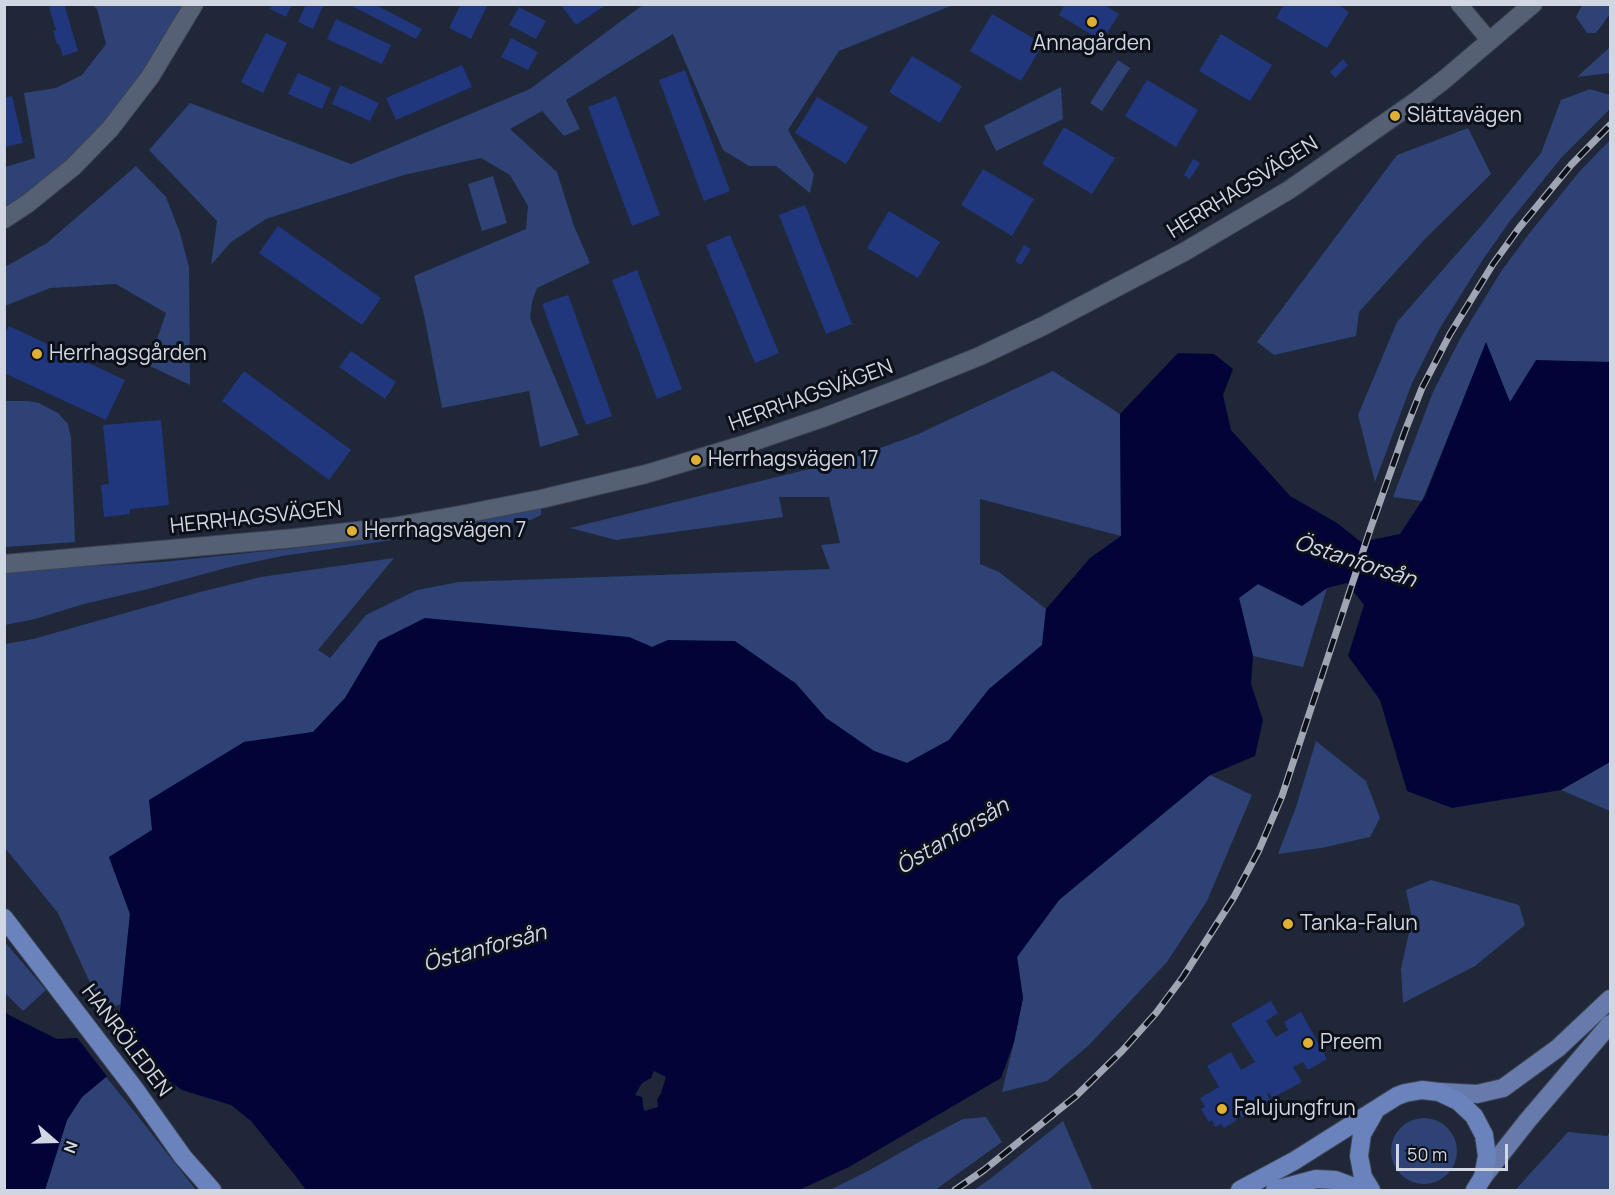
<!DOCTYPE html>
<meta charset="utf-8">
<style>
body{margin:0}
#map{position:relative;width:1615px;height:1195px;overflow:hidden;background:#1f2739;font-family:Manrope,sans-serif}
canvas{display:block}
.frame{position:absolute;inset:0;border:6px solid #d0d6e2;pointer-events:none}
.north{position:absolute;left:24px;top:1111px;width:60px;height:60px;-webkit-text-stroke:4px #0c1018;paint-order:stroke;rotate:110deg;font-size:16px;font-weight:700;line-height:24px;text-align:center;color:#d0d6e2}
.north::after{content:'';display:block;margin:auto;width:21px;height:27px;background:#d0d6e2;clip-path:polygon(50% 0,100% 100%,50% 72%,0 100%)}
.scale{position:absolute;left:1396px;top:1144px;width:112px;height:27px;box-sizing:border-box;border:3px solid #d0d6e2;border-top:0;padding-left:8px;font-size:18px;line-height:21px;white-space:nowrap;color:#d0d6e2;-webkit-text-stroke:4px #0c1018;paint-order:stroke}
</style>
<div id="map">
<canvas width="1615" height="1195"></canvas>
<div class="frame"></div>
<div class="north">N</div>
<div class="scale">50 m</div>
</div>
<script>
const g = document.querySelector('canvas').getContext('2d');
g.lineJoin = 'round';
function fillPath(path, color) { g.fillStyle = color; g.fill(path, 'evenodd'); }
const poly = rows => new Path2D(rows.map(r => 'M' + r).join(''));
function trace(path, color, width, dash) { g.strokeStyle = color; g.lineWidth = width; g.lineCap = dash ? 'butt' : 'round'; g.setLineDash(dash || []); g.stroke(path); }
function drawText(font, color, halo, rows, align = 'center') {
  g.font = font + ' Manrope,sans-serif'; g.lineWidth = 6; g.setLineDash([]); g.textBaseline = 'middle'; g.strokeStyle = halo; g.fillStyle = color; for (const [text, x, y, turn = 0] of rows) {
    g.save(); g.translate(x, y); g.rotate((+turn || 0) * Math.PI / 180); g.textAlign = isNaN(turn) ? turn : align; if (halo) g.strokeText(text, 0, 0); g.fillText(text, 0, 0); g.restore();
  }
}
const green = poly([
 [644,4,953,5,839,51,788,130,814,174,810,193,776,166,749,166,723,150,673,34,566,100,580,129,564,136,542,111,510,129,557,172,574,226,590,263,537,288,532,302,530,318,579,435,540,447,529,391,442,408,424,315,414,276,526,229,528,206,510,175,481,158,404,175,266,219,231,242,211,265,217,221,149,150,190,103,351,164,530,89],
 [92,5,186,5,166,41,110,118,49,177,5,209,5,167,35,158,24,93,56,88,82,75,106,44,97,9],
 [1582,5,1610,5,1610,14,1596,33,1587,33,1576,17],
 [1610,47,1610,73,1577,77],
 [1118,60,1130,68,1102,111,1090,103],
 [1061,87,1063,119,996,151,984,126],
 [1590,89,1610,95,1610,109,1562,157,1510,221,1484,258,1440,328,1412,383,1375,482,1358,415,1397,322,1482,225,1541,153,1561,100],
 [1468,128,1491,174,1426,238,1359,312,1356,336,1274,355,1257,342,1397,155],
 [1610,140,1610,362,1536,361,1510,403,1486,343,1422,501,1393,497,1433,392,1460,339,1478,309,1502,270,1528,235,1579,172],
 [136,166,166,197,180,233,189,267,190,385,148,365,166,313,116,284,50,288,5,306,5,267,47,243],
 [493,176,507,223,482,231,468,184],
 [1053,371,1120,414,1121,536,980,499,980,564,999,572,1046,609,1042,645,989,689,949,740,907,763,874,751,826,718,795,682,668,640,652,647,629,637,379,641,345,698,313,732,244,742,152,830,109,857,130,914,121,1004,103,1011,58,913,5,848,5,644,33,639,200,592,261,577,394,558,318,650,330,658,366,615,417,590,459,582,830,569,821,545,840,543,829,497,779,497,783,517,616,540,570,528,850,459,916,435],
 [5,401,28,401,39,403,58,413,68,424,71,438,75,542,5,547],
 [541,503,541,515,531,520,282,556,230,567,148,589,84,604,35,619,5,625,5,575,9,572,21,570,162,562,314,546,470,523,518,513],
 [1258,584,1302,606,1327,588,1303,667,1253,656,1239,598],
 [1316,741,1366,781,1380,818,1370,837,1321,848,1278,854,1296,807],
 [1610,762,1610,811,1561,790],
 [1210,775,1252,795,1207,901,1167,962,1089,1045,1047,1081,1002,1092,1014,1042,1023,998,1017,957,1059,900],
 [1431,880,1519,905,1525,925,1475,966,1403,1003,1401,969,1412,919,1406,890],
 [4,941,46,990,23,1011,5,993],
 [106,1077,137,1115,196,1190,45,1190,67,1120,82,1097],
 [986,1117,1002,1142,935,1190,830,1190,868,1171,921,1141,963,1119],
 '1391 1151a33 33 0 1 1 66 0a33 33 0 1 1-66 0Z',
 [1063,1121,1093,1190,974,1190,990,1179],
 [1568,1132,1607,1136,1610,1132,1610,1190,1516,1190,1517,1188]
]);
const water = poly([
 [1486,342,1510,402,1536,360,1610,362,1610,762,1561,790,1452,808,1407,791,1380,700,1348,656,1364,605,1347,583,1327,588,1302,606,1258,584,1239,598,1253,656,1251,684,1263,720,1255,756,1210,775,1059,900,1017,957,1023,998,1014,1042,1001,1078,849,1167,799,1190,306,1190,294,1174,251,1121,231,1105,182,1090,157,1072,145,1068,128,1073,106,1077,82,1097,67,1120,45,1190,5,1190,4,1011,9,1015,57,1039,110,1036,119,1020,130,914,109,857,152,830,149,800,244,742,313,732,345,698,379,641,425,618,629,637,652,647,668,640,735,641,795,683,826,718,874,751,907,763,949,740,989,689,1042,645,1046,609,1090,558,1121,536,1120,414,1178,353,1214,354,1233,369,1223,395,1231,430,1290,496,1337,523,1361,542,1400,534,1425,496],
 [654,1071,666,1077,661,1093,657,1100,658,1107,644,1111,642,1097,635,1095,642,1083,651,1078]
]);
const pier = poly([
 [111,1028,143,1071,129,1076,109,1079,75,1035,108,1033]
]);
const building = poly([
 [57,4,64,4,78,51,63,56,59,44,57,44,53,31,56,30,49,7],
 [273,4,292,4,286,17,270,9],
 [306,4,324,4,313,29,298,22],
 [348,4,374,4,422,29,416,39],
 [461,4,488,4,471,39,449,28],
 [1065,4,1103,4,1119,14,1102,41,1059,15],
 [1284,4,1337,4,1349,12,1327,48,1276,18],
 [561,5,606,5,576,25],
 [519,7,546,21,536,39,509,25],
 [992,14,1043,44,1021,81,970,51],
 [336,19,391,45,382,64,327,39],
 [266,33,287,43,263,93,241,82],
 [1221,34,1272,65,1250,101,1199,71],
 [511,38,538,52,528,70,501,57],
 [912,56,962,86,940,123,889,92],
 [1343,59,1348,65,1335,78,1330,72],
 [462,65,472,87,396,120,386,98],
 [685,70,730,191,704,201,659,80],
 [298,73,331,88,322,109,288,94],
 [1147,80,1198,110,1176,147,1125,116],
 [340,85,379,103,370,121,332,104],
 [12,96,23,143,4,147,4,98],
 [616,96,660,215,632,226,588,107],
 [817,97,868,127,846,164,795,133],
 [1064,127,1115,158,1092,194,1042,164],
 [1193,159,1200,163,1190,179,1184,175],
 [983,169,1034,199,1012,236,961,205],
 [805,205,852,324,826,334,779,215],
 [889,211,940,242,918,278,867,248],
 [278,226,381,298,362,325,259,253],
 [730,235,779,353,755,363,706,245],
 [1024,245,1031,249,1021,265,1015,261],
 [637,270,682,389,657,399,612,280],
 [568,295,612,416,586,425,542,304],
 [9,326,125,380,106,420,4,373,4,335],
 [351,351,396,382,385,399,339,367],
 [244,371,351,450,329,480,222,401],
 [161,420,169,505,130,509,130,514,104,517,101,485,109,484,103,425],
 [1271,1001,1278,1013,1266,1021,1276,1037,1288,1030,1284,1022,1301,1012,1327,1059,1308,1070,1303,1062,1293,1067,1302,1082,1272,1098,1269,1093,1267,1094,1272,1104,1266,1108,1260,1098,1258,1099,1260,1103,1257,1105,1259,1109,1242,1118,1239,1113,1234,1116,1237,1120,1224,1128,1221,1124,1215,1127,1212,1120,1209,1122,1201,1109,1205,1107,1200,1098,1219,1087,1207,1066,1231,1052,1241,1070,1255,1062,1231,1024]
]);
const minor = poly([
 [1459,4,1490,41]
]);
const tertiary = poly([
 [4,219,27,204,73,167,110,129,150,77,194,4],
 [4,564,295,538,392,527,460,515,541,499,646,474,749,443,825,417,901,388,980,356,1043,326,1184,252,1289,190,1419,99,1445,79,1533,4]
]);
const primary = poly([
 [1440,1092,1477,1094,1503,1088,1558,1048,1610,999],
 [1483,1177,1528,1120,1610,1024]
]);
const trunk = poly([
 [4,918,134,1088,183,1157,212,1190],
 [1240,1190,1294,1161,1397,1096,1405,1093,1422,1090,1439,1092,1458,1101,1474,1116,1484,1135,1487,1156,1483,1177,1475,1190],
 [1275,1190,1316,1179,1335,1180,1362,1190],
 [1371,1190,1363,1177,1359,1156,1362,1134,1374,1113]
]);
const rail = poly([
 [955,1190,984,1170,1076,1096,1122,1051,1156,1013,1183,977,1234,897,1259,850,1282,796,1370,530,1405,431,1422,388,1450,334,1493,264,1519,228,1571,165,1610,125]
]);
const markers = [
 [1092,22,6,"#dfb034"],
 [1395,116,6,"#dfb034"],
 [37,354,6,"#dfb034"],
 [696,460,6,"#dfb034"],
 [352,531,6,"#dfb034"],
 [1288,924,6,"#dfb034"],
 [1308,1043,6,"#dfb034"],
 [1222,1109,6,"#dfb034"]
];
const poiNames = [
 ["Annagården",1092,44,"center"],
 ["Slättavägen",1407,116],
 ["Herrhagsgården",49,354],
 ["Herrhagsvägen 17",708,460],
 ["Herrhagsvägen 7",364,531],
 ["Tanka-Falun",1300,924],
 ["Preem",1320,1043],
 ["Falujungfrun",1234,1109]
];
const streetNames = [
 ["HERRHAGSVÄGEN",1243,188,-32],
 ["HERRHAGSVÄGEN",811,396,-20],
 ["HERRHAGSVÄGEN",256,518,-6],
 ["HANRÖLEDEN",126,1041,53]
];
const waterNames = [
 ["Östanforsån",1355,562,18],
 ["Östanforsån",953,837,-31],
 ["Östanforsån",485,949,-15]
];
fillPath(green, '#2e4275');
fillPath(water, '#020438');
fillPath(pier, '#1f2739');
fillPath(building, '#20377d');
trace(minor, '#3d4352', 18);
trace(tertiary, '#3d4352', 20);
trace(primary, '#3d4352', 20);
trace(trunk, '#3d4352', 20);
trace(minor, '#566074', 16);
trace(tertiary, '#566074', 18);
trace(primary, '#667aab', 18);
trace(trunk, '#6b83bd', 18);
trace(rail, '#9fa5b3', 7);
trace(rail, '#0c1018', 4.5, [14]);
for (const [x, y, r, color] of markers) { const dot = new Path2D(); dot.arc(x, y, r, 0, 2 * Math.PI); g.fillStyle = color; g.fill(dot); trace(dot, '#0c1018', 2); }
drawText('21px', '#d0d6e2', '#0c1018', poiNames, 'left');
drawText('21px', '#d0d6e2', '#0c1018', streetNames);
drawText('italic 22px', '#cdd6eb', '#0c1018', waterNames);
</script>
